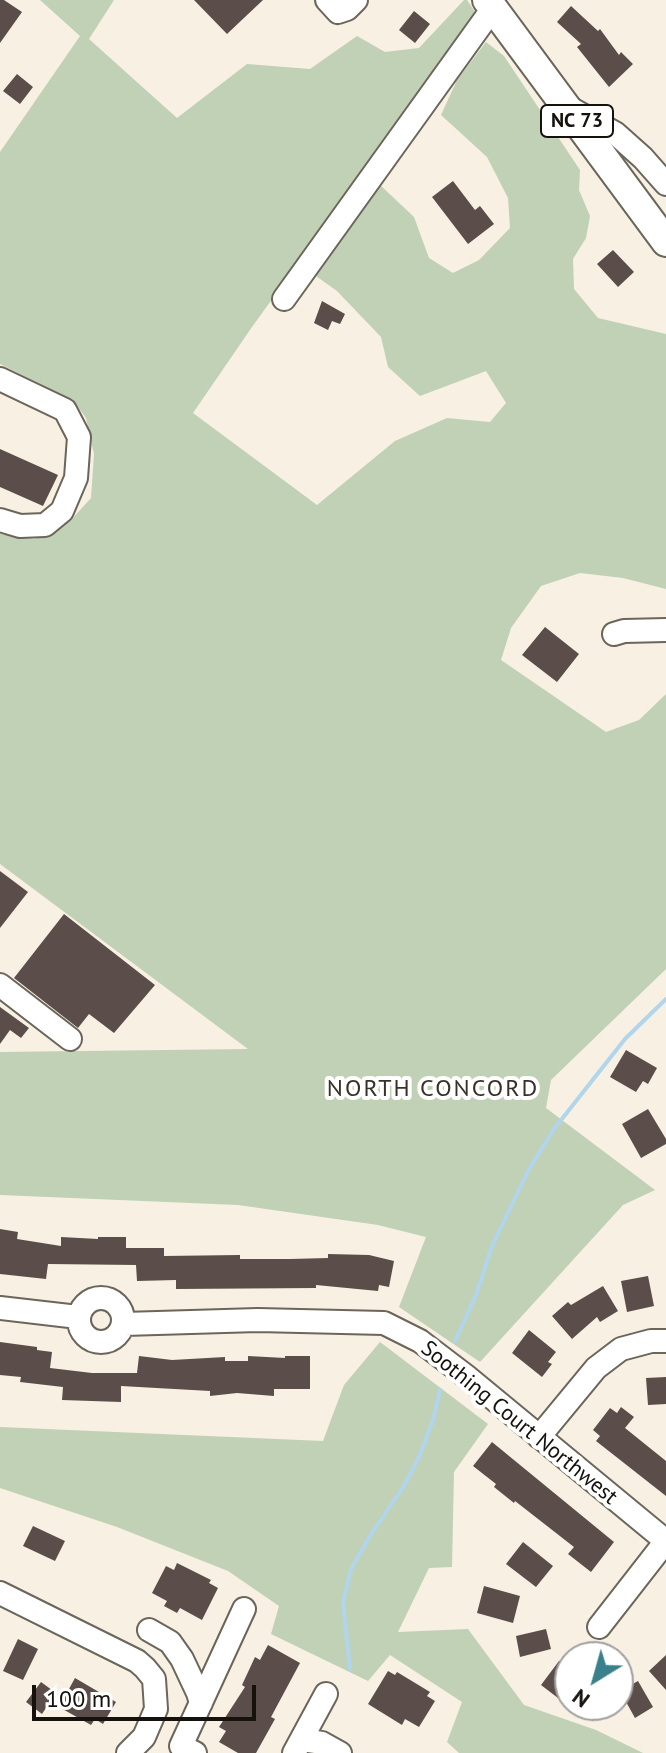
<!DOCTYPE html>
<style>
body{margin:0}
#map{position:relative;width:666px;height:1753px;overflow:hidden;background:#f7f0e3;font-family:"PT Sans",sans-serif}
canvas{display:block}
.north{position:absolute;left:554px;top:1641px;width:80px;height:80px;box-sizing:border-box;background:#fff;border:2px solid #a1a09f;border-radius:50%;rotate:217deg;font-size:22px;font-weight:700;line-height:32px;text-align:center;color:#15120e}
.north::after{content:'';display:block;margin:auto;width:28px;height:36px;background:#3a818b;clip-path:polygon(50% 0,100% 100%,50% 72%,0 100%)}
.scale{position:absolute;left:32px;top:1685px;width:224px;height:36px;box-sizing:border-box;border:4px solid #15120e;border-top:0;padding-left:10px;font-size:24px;line-height:28px;white-space:nowrap;color:#15120e;-webkit-text-stroke:6px #fff;paint-order:stroke}
</style>
<div id="map">
<canvas width="666" height="1753"></canvas>
<div class="north">N</div>
<div class="scale">100 m</div>
</div>
<script>
const g = document.querySelector('canvas').getContext('2d');
g.lineJoin = 'round';
function fillPath(path, color) { g.fillStyle = color; g.fill(path, 'evenodd'); }
const poly = rows => new Path2D(rows.map(r => 'M' + r).join(''));
function trace(path, color, width, dash) { g.strokeStyle = color; g.lineWidth = width; g.lineCap = dash ? 'butt' : 'round'; g.setLineDash(dash || []); g.stroke(path); }
function drawText(font, color, halo, rows, align = 'center') {
  g.font = font + ' "PT Sans",sans-serif'; g.lineWidth = 8; g.setLineDash([]); g.textBaseline = 'middle'; g.strokeStyle = halo; g.fillStyle = color; for (const [text, x, y, turn = 0] of rows) {
    g.save(); g.translate(x, y); g.rotate((+turn || 0) * Math.PI / 180); g.textAlign = isNaN(turn) ? turn : align; if (halo) g.strokeText(text, 0, 0); g.fillText(text, 0, 0); g.restore();
  }
}
const green = poly([
 [40,0,114,0,89,39,177,118,247,64,310,69,357,36,385,52,419,48,464,0,467,0,477,15,252,327,193,413,317,505,395,441,447,418,490,422,506,403,486,371,420,396,388,367,381,337,337,291,316,276,378,183,414,217,429,258,453,273,479,260,510,228,508,198,487,157,441,115,457,80,486,42,504,56,580,170,579,190,590,216,586,238,573,259,574,289,598,318,666,334,666,589,623,578,580,573,541,586,511,628,501,660,606,732,639,720,666,694,666,969,551,1080,546,1108,655,1190,623,1205,480,1362,399,1307,426,1237,378,1225,238,1205,0,1195,0,1052,248,1049,0,864,0,534,34,539,70,521,91,498,94,454,86,418,73,400,0,364,0,152,80,36],
 [380,1342,488,1424,454,1472,452,1567,429,1568,398,1632,468,1629,524,1705,596,1730,643,1753,459,1753,447,1742,462,1702,390,1655,368,1681,271,1634,279,1606,228,1571,117,1527,0,1488,0,1427,323,1441,344,1385]
]);
const stream = poly([
 [455,1341,476,1295,492,1246,528,1171,554,1129,625,1039,666,999],
 [350,1669,343,1603,351,1569,370,1536,404,1486,419,1457,433,1420,440,1390]
]);
const building = poly([
 [0,0,4,0,22,12,0,43],
 [194,0,263,0,227,34],
 [571,6,598,31,600,29,619,55,621,52,633,64,609,87,577,47,581,44,557,22],
 [414,11,430,24,415,43,399,30],
 [17,74,33,87,20,104,3,91],
 [453,181,475,210,480,206,494,224,468,244,432,197],
 [613,250,634,272,618,287,597,264],
 [322,301,345,314,340,324,332,321,328,330,314,323],
 [0,449,58,475,43,506,0,487],
 [545,627,579,654,557,682,522,655],
 [0,871,28,892,0,928],
 [64,914,155,985,114,1033,89,1014,78,1028,14,978],
 [0,1007,29,1028,21,1038,10,1030,0,1044],
 [626,1050,657,1068,648,1084,643,1081,636,1092,610,1077],
 [648,1109,666,1139,666,1144,641,1158,622,1124],
 [0,1229,18,1232,17,1239,61,1246,61,1237,98,1239,98,1237,126,1237,126,1248,164,1248,164,1256,240,1255,240,1259,290,1259,328,1258,328,1254,369,1255,394,1261,389,1287,379,1285,378,1291,316,1285,316,1288,176,1289,176,1280,137,1281,136,1265,48,1264,46,1279,0,1274],
 [648,1276,654,1306,627,1312,621,1281],
 [603,1286,618,1311,600,1322,597,1317,572,1339,552,1316,568,1302,571,1305],
 [529,1330,556,1352,548,1362,552,1364,542,1377,512,1353],
 [0,1342,37,1347,37,1350,52,1352,50,1368,92,1373,137,1373,139,1356,172,1360,225,1357,225,1361,248,1361,248,1356,285,1358,285,1356,310,1356,310,1389,274,1389,274,1396,237,1393,210,1396,210,1391,121,1386,121,1402,62,1400,63,1387,20,1382,21,1377,0,1375],
 [666,1377,666,1404,648,1405,646,1378],
 [621,1407,634,1417,625,1428,666,1461,666,1496,596,1441,600,1436,593,1430,610,1408,617,1413],
 [492,1442,614,1542,591,1572,568,1554,574,1547,515,1501,514,1503,494,1487,496,1484,473,1466],
 [33,1526,65,1541,55,1561,23,1546],
 [523,1542,553,1566,536,1587,506,1564],
 [177,1563,211,1580,209,1583,218,1588,202,1620,180,1608,177,1613,164,1606,167,1601,152,1593,166,1566,174,1570],
 [484,1586,520,1596,513,1623,477,1613],
 [546,1629,551,1649,520,1657,516,1636],
 [18,1639,38,1649,23,1680,3,1671],
 [268,1645,300,1663,271,1717,275,1719,256,1753,238,1753,219,1742,226,1731,219,1727,245,1687,242,1685,255,1657,260,1660],
 [666,1655,666,1690,649,1671],
 [559,1661,570,1669,570,1681,558,1698,541,1685],
 [388,1671,395,1675,397,1672,430,1692,427,1696,435,1701,419,1727,405,1719,402,1725,368,1704],
 [75,1678,116,1702,103,1724,95,1719,91,1725,59,1707],
 [638,1681,653,1707,635,1718,620,1691],
 [41,1682,56,1693,42,1714,26,1702]
]);
const minor = poly([
 [327,0,338,12,347,9,356,0],
 [570,108,615,133,643,158,666,184],
 [284,299,493,8],
 [0,379,65,410,79,437,76,478,62,511,45,525,20,526,0,520],
 [614,634,624,631,666,630],
 [0,985,70,1039],
 '79 1320a22 22 0 1 1 44 0a22 22 0 1 1-44 0Z',
 [0,1308,78,1317],
 [124,1324,258,1320,384,1323,420,1341,466,1376,666,1541],
 [539,1437,596,1368,621,1349,651,1341,666,1341],
 [0,1593,137,1661,145,1668,154,1679,156,1709,144,1737,128,1753],
 [599,1627,666,1541],
 [149,1630,170,1642,182,1659,198,1693,201,1703],
 [302,1740,322,1743,340,1753],
 [195,1753,181,1746,244,1609],
 [294,1753,326,1694]
]);
const major = poly([
 [487,0,666,242]
]);
const shields = [
 [577,121,72]
];
const shieldNames = [
 ["NC 73",577,121]
];
const streetNames = [
 ["Soothing Court Northwest",519,1423,39]
];
const neighbourhoodNames = [
 ["NORTH CONCORD",433,1089]
];
fillPath(green, '#c0d1b6');
trace(stream, '#b0d5ed', 4);
fillPath(building, '#5b4e4a');
trace(minor, '#6b655a', 26);
trace(major, '#6b655a', 32);
trace(minor, '#fff', 22);
trace(major, '#fff', 28);
for (const [x, y, w] of shields) { const box = new Path2D(); box.roundRect(x - w / 2, y - 16, w, 32, 6); g.fillStyle = '#fff'; g.fill(box); trace(box, '#15120e', 2); }
drawText('bold 20px', '#15120e', null, shieldNames);
drawText('22px', '#15120e', '#fff', streetNames);
g.letterSpacing = '2px';
drawText('24px', '#373127', '#fff', neighbourhoodNames);
g.letterSpacing = '0px';
</script>
